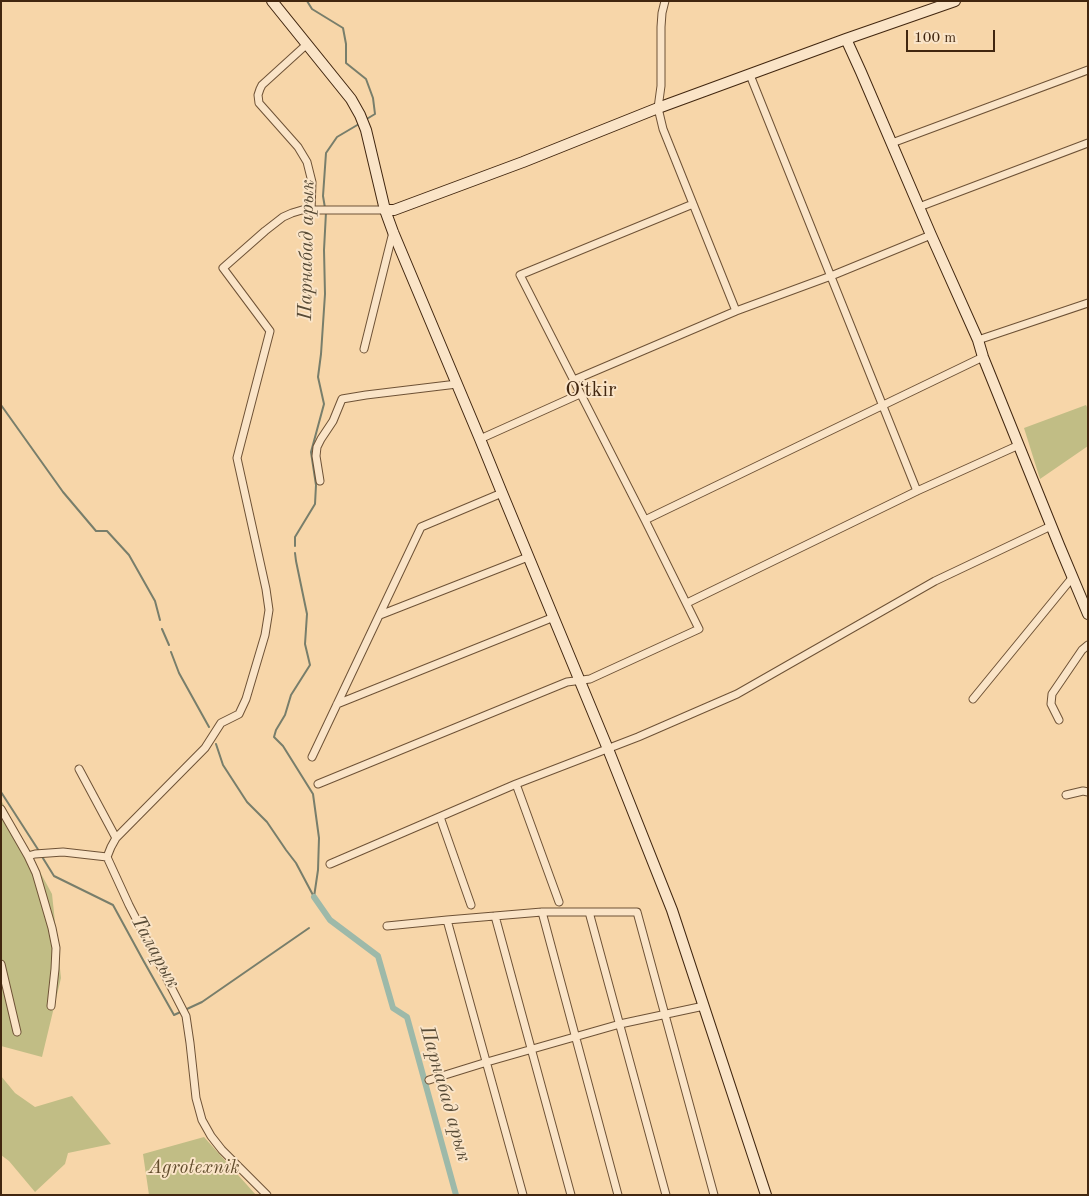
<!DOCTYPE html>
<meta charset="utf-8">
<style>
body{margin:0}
#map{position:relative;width:1089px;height:1196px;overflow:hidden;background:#f7d6a9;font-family:"Old Standard TT",serif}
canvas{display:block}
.frame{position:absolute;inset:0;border:2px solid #41260f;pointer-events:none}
.scale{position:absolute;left:906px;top:30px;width:89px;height:22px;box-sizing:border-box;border:2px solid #41260f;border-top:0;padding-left:6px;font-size:15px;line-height:18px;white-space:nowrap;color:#41260f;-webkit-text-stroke:4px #fae4c7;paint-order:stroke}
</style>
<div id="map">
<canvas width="1089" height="1196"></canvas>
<div class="frame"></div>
<div class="scale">100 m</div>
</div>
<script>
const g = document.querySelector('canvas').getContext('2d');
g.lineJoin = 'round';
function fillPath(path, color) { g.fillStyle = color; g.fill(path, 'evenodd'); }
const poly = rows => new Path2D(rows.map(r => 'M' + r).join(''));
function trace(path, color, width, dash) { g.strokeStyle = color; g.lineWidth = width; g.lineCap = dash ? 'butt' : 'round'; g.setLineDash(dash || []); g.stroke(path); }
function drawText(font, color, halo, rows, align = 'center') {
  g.font = font + ' "Old Standard TT",serif'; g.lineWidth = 4; g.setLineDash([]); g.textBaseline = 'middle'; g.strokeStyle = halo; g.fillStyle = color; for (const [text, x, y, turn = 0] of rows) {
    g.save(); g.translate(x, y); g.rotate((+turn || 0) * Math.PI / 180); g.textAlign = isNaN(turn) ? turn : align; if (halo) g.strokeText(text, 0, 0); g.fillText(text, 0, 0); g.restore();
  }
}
const green = poly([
 [1086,405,1088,409,1088,446,1040,479,1024,428],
 [1,800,52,894,61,978,42,1057,1,1046],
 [1,1076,15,1093,35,1107,72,1096,111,1144,68,1153,65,1164,35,1192,9,1161,1,1155],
 [204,1137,256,1195,149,1195,143,1154]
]);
const stream = poly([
 [307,1,312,9,343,28,346,44,346,63,366,79,373,98,375,114,365,120],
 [325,208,323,196,326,153,337,137,359,124],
 [1,405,63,492,96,531,107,531,129,555,155,601,160,620],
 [295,546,295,537,315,504,316,485,311,452,324,404,318,377,321,354,325,294,324,250,326,212],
 [295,553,296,561,307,614,305,644,310,665,291,695,285,715,276,730,274,737,283,746,313,794,319,838,318,870,314,897],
 [162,629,169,645],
 [171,652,179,673,209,727],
 [216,744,223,765,247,802,267,822,286,850,296,863,314,897],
 [1,792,39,851],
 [41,855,54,876,113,905,143,960,174,1015,202,1002,309,928]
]);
const canal = poly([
 [314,897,330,920,378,956,393,1008,407,1017,456,1195]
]);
const street = poly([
 [665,1,662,13,661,27,661,86,658,108,663,129,736,311],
 [306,45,262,85,260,89,258,95,259,103,298,147,307,162,312,182,311,211],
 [750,75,917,491],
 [892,143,1088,70],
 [919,207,1088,143],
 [978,340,1088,303],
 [364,349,393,232],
 [574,380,736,311,831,276,931,235],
 [480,439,580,394],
 [320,481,316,456,317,447,321,439,333,421,342,399,366,395,457,384],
 [645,520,983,357],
 [687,603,917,491,1019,445],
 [380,615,528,557],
 [973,699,1072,578],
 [337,704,554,617],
 [1059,720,1051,704,1052,694,1082,650,1088,645],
 [312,757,421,527,502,493],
 [79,769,116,838],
 [318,784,567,682,590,679,699,629,645,520,520,275,693,204],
 [516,784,559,902],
 [1066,795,1083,791,1088,792],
 [1,809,28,856,36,873,52,928,56,948,55,969,51,1006],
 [440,817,471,905],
 [28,856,35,854,63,852,107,857,129,905,186,1016,190,1043,196,1098,202,1120,211,1136,222,1150,267,1195],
 [107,857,111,847,116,838,205,748,221,723,239,714,246,699,265,635,269,610,266,589,237,458,270,331,223,268,265,231,283,217,292,213,302,210,385,210],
 [330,864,516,784,638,737,737,694,935,581,1051,526],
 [542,912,618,1195],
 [589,912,666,1195],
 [495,916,571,1195],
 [447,920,523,1195],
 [387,926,447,920,542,912,637,912,714,1195],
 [1,964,17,1032],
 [429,1080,487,1062,620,1024,704,1006]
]);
const secondary = poly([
 [272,1,351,99,360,115,366,130,385,210,393,232,480,439,502,493,608,749,672,910,766,1195],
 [846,39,861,72,931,235,978,340,983,357,1059,545,1088,614],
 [385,210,394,210,523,162,658,108,846,39,955,1]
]);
const parkNames = [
 ["Agrotexnik",194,1168]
];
const waterNames = [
 ["Парнабад арык",307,250,-89],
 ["Таларык",155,952,61],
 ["Парнабад арык",445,1094,74]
];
const quarterNames = [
 ["Oʻtkir",591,390]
];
fillPath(green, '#c1bd85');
trace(stream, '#787e6b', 2);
trace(canal, '#9db9a9', 6);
trace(street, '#6e5236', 9);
trace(secondary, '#41260f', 12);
trace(street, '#fae4c7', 7);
trace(secondary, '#fae4c7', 10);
drawText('italic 19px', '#614c2c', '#fae4c7', parkNames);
drawText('italic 20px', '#584b36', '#fae4c7', waterNames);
drawText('21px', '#41260f', '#fae4c7', quarterNames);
</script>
